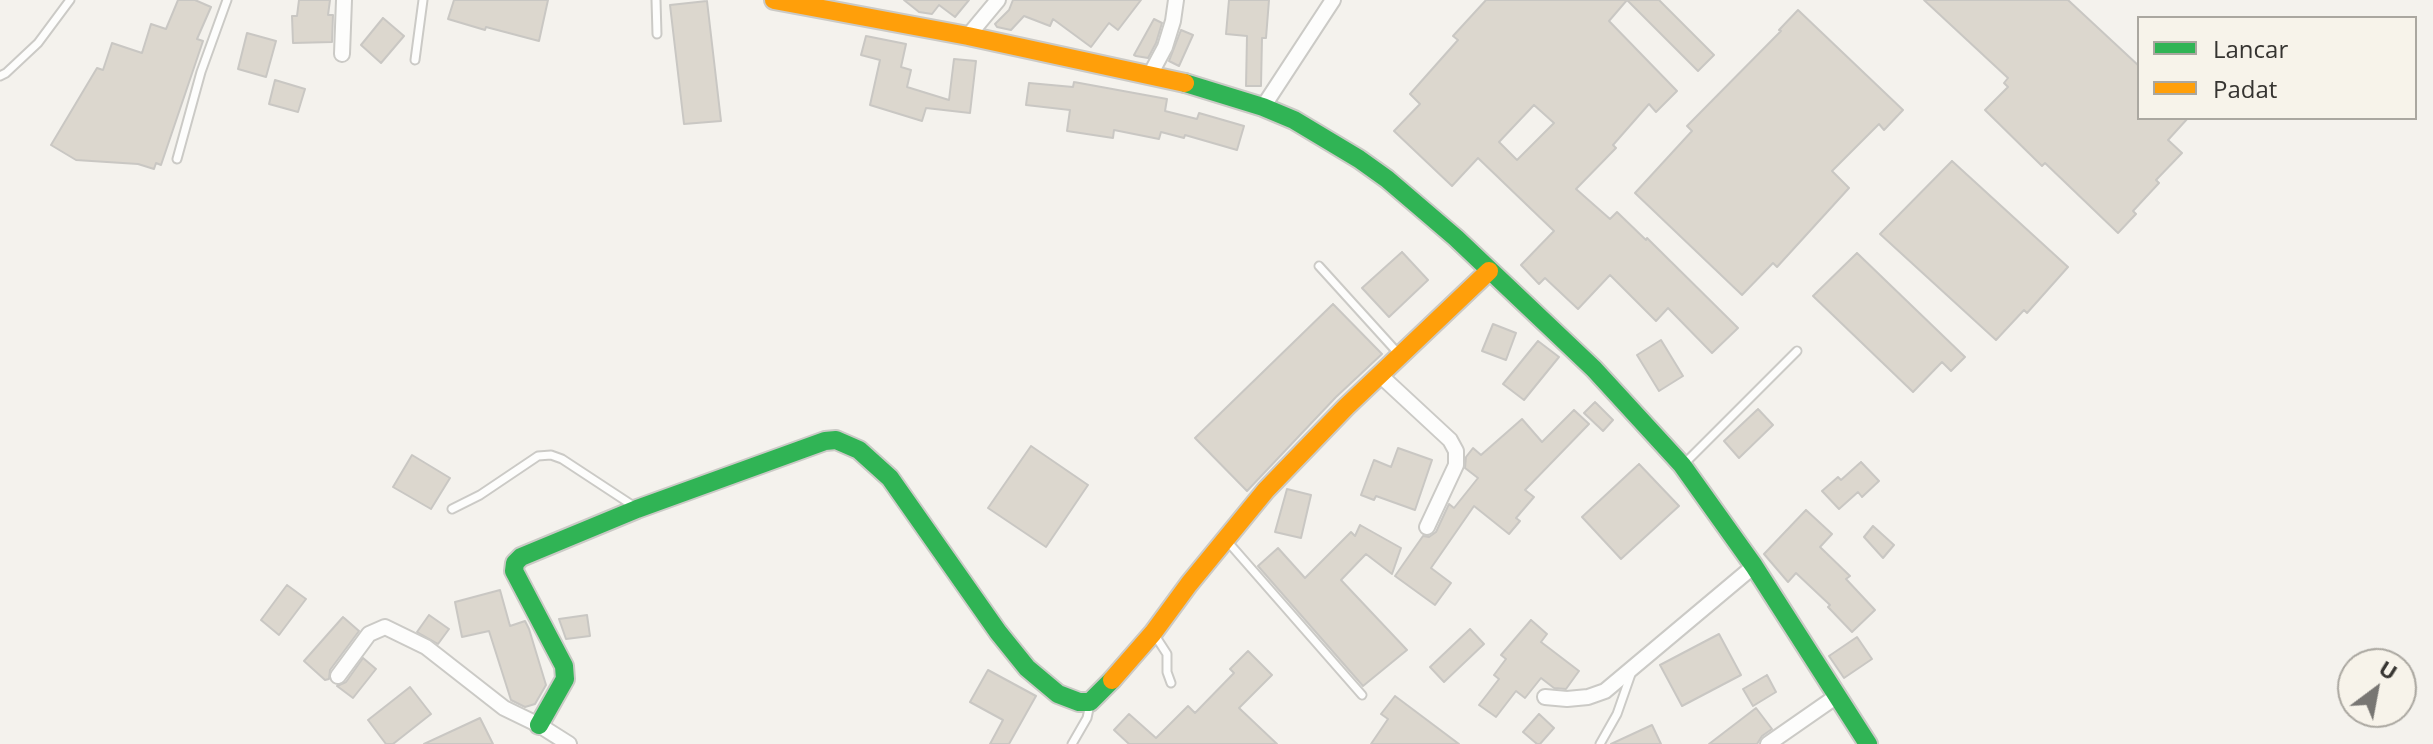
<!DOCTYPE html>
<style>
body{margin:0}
#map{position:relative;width:2433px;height:744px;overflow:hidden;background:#f4f2ed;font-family:"Open Sans",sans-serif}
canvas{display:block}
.legend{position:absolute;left:2137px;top:16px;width:280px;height:104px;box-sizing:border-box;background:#f7f3ea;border:2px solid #aaa7a0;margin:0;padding:10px 14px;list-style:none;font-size:24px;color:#363431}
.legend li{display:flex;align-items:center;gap:16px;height:40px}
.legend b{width:40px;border:2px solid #aaa7a0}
.north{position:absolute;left:2337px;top:648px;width:80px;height:80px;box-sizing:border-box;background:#f7f3ea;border:2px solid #aaa7a0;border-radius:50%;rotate:32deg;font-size:22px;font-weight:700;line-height:32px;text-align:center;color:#363431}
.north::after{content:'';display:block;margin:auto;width:28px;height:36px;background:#787673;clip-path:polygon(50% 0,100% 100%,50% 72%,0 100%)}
</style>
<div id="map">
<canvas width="2433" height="744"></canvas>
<ul class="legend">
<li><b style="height:10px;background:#30b455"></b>Lancar</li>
<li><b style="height:10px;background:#ff9f0a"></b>Padat</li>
</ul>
<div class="north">U</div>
</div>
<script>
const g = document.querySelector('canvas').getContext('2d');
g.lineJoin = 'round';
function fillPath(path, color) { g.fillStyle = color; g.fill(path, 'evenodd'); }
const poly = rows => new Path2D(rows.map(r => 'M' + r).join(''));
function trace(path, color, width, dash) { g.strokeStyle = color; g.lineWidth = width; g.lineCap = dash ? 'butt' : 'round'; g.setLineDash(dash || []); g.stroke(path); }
const building = poly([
 [178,0,195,0,211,7,197,39,203,41,161,165,156,163,154,169,138,164,76,160,51,145,97,68,103,70,112,43,142,53,151,24,166,29,178,0],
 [299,0,330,0,328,15,333,15,332,42,293,43,292,16,297,16,299,0],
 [454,0,548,0,539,41,486,27,485,30,448,19,454,0],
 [904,0,969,0,955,17,939,5,932,14,919,12,904,0],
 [1013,0,1141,0,1118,30,1109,23,1091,47,1053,19,1050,26,1024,16,1011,30,997,27,995,24,1009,10,1013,0],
 [1229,0,1269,0,1266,38,1262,38,1261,86,1246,86,1247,36,1226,34,1229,0],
 [1486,0,1659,0,1714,55,1698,71,1627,0,1609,21,1677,91,1656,112,1649,104,1613,145,1616,148,1576,189,1610,219,1617,212,1646,240,1647,238,1738,328,1712,353,1668,308,1656,321,1610,275,1578,309,1545,278,1539,284,1521,265,1554,231,1478,158,1452,186,1394,131,1420,104,1410,94,1458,40,1453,36,1486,0],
 [1534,105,1554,123,1517,160,1499,142,1534,105],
 [1924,0,2068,0,2139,66,2139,118,2188,118,2168,140,2182,153,2156,180,2159,183,2133,211,2136,214,2118,233,2045,163,2042,166,1985,110,2008,87,2004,83,2008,78,1924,0],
 [707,1,721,121,684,124,670,5,707,1],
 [1798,10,1903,110,1884,130,1879,124,1832,171,1849,188,1777,267,1773,263,1742,295,1635,193,1692,131,1687,126,1781,31,1779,30,1798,10],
 [383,18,404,36,381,63,361,45,383,18],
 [1154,19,1162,23,1156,43,1148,58,1136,56,1134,55,1154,19],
 [1181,30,1193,35,1179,66,1169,61,1181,30],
 [247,33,276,41,266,77,238,69,247,33],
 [866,36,906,44,901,67,911,70,907,87,949,100,954,59,976,61,970,113,926,108,922,121,870,105,880,60,861,55,866,36],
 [275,80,305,89,298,112,269,104,275,80],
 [1074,82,1167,99,1165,111,1197,119,1199,113,1244,126,1237,150,1185,135,1184,138,1161,132,1159,139,1114,130,1113,138,1067,131,1070,110,1026,105,1029,83,1073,87,1074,82],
 [1952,161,2068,267,2027,313,2024,310,1996,340,1880,234,1952,161],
 [1402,252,1428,280,1389,317,1362,288,1402,252],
 [1857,253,1965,357,1951,371,1942,362,1913,392,1813,296,1857,253],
 [1333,304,1382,354,1336,397,1247,491,1195,438,1333,304],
 [1493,324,1516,333,1506,360,1482,351,1493,324],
 [1661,340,1683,376,1659,391,1637,355,1661,340],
 [1538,341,1559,357,1524,400,1503,384,1538,341],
 [1595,402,1613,420,1603,431,1584,413,1595,402],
 [1758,409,1773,425,1739,458,1724,441,1758,409],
 [1574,410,1589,424,1525,490,1534,497,1516,518,1520,521,1509,534,1474,506,1431,568,1451,583,1435,605,1395,576,1423,536,1429,537,1436,532,1449,504,1454,508,1478,478,1465,468,1466,457,1473,448,1481,455,1522,419,1542,442,1574,410],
 [1031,446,1088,485,1046,547,988,508,1031,446],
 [1398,448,1432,460,1415,510,1376,496,1374,500,1361,495,1374,460,1391,467,1398,448],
 [412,455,450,478,431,509,393,487,412,455],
 [1861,462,1879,481,1862,497,1858,492,1839,509,1822,491,1838,477,1841,480,1861,462],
 [1639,464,1679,506,1621,559,1582,517,1639,464],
 [1287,489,1311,495,1301,538,1275,532,1287,489],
 [1806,510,1832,534,1820,547,1850,576,1846,579,1875,610,1852,632,1828,607,1830,605,1796,573,1788,582,1764,554,1806,510],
 [1360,525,1401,548,1392,574,1366,554,1341,580,1407,650,1363,686,1258,566,1278,548,1305,578,1351,532,1355,536,1360,525],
 [1873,526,1894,545,1883,558,1864,537,1873,526],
 [287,585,306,599,279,635,261,620,287,585],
 [500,590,510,626,525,621,529,629,546,685,535,704,525,707,511,700,489,631,462,637,455,602,500,590],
 [429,615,449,629,438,644,417,632,429,615],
 [587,615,590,636,566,639,559,619,587,615],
 [343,617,359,631,330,670,329,679,325,680,304,661,343,617],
 [1531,620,1547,634,1541,642,1579,671,1566,689,1554,688,1541,678,1525,698,1516,691,1496,717,1479,705,1499,679,1494,675,1506,659,1501,655,1531,620],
 [1470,629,1484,644,1444,682,1430,667,1470,629],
 [1719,634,1741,675,1682,706,1660,665,1719,634],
 [1857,637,1872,659,1844,678,1829,656,1857,637],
 [1248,651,1272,675,1239,708,1277,744,1129,744,1114,730,1129,714,1156,738,1188,706,1195,713,1234,673,1230,669,1248,651],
 [363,658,376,669,353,698,337,686,346,682,363,658],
 [988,670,1036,696,1009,744,990,744,1003,720,970,702,988,670],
 [1767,675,1776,692,1753,706,1743,689,1767,675],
 [410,687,431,714,393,744,386,744,368,720,410,687],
 [1395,696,1459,744,1371,744,1388,719,1381,714,1395,696],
 [1756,708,1772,729,1762,736,1757,744,1709,744,1756,708],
 [1539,714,1554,728,1540,744,1537,744,1523,732,1539,714],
 [480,718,493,744,424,744,480,718],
 [1652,725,1661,744,1611,744,1652,725]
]);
const lane = poly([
 [656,0,657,34],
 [415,60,423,0],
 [0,76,6,73,38,43,70,0],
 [177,159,201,72,227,0],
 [1319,266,1397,352],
 [1684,464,1797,351],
 [452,509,480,495,538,456,551,455,562,459,632,505],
 [1228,542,1362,695],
 [1156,637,1167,654,1167,672,1171,683],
 [1072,744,1087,718,1090,704],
 [1600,744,1617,714,1631,674]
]);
const street = poly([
 [968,36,998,0],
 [342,54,344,0],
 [1150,75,1165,47,1173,21,1176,0],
 [1263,107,1333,0],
 [1381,376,1450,440,1456,451,1456,465,1427,527],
 [338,676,369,634,385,627,426,647,504,708,539,725,569,744],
 [1545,697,1567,699,1588,697,1605,691,1754,566],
 [1768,744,1837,696]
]);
const fast = poly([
 [1185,83,1263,107,1294,120,1359,159,1387,179,1456,238,1594,369,1682,465,1754,566,1868,744],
 [539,725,565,679,564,666,514,571,515,563,521,557,637,509,825,441,836,440,859,450,890,478,998,632,1027,668,1058,694,1079,702,1090,702,1112,680]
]);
const slow = poly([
 [774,0,968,36,1185,83],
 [1112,680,1153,633,1189,584,1266,490,1346,407,1489,271]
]);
fillPath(building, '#dcd7ce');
trace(building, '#c9c7c3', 2);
trace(lane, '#cbcac6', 11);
trace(street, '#cbcac6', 18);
trace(fast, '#cbcac6', 22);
trace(slow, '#cbcac6', 22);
trace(lane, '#fdfdfc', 7);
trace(street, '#fdfdfc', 14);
trace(fast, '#30b455', 18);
trace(slow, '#ff9f0a', 18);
</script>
